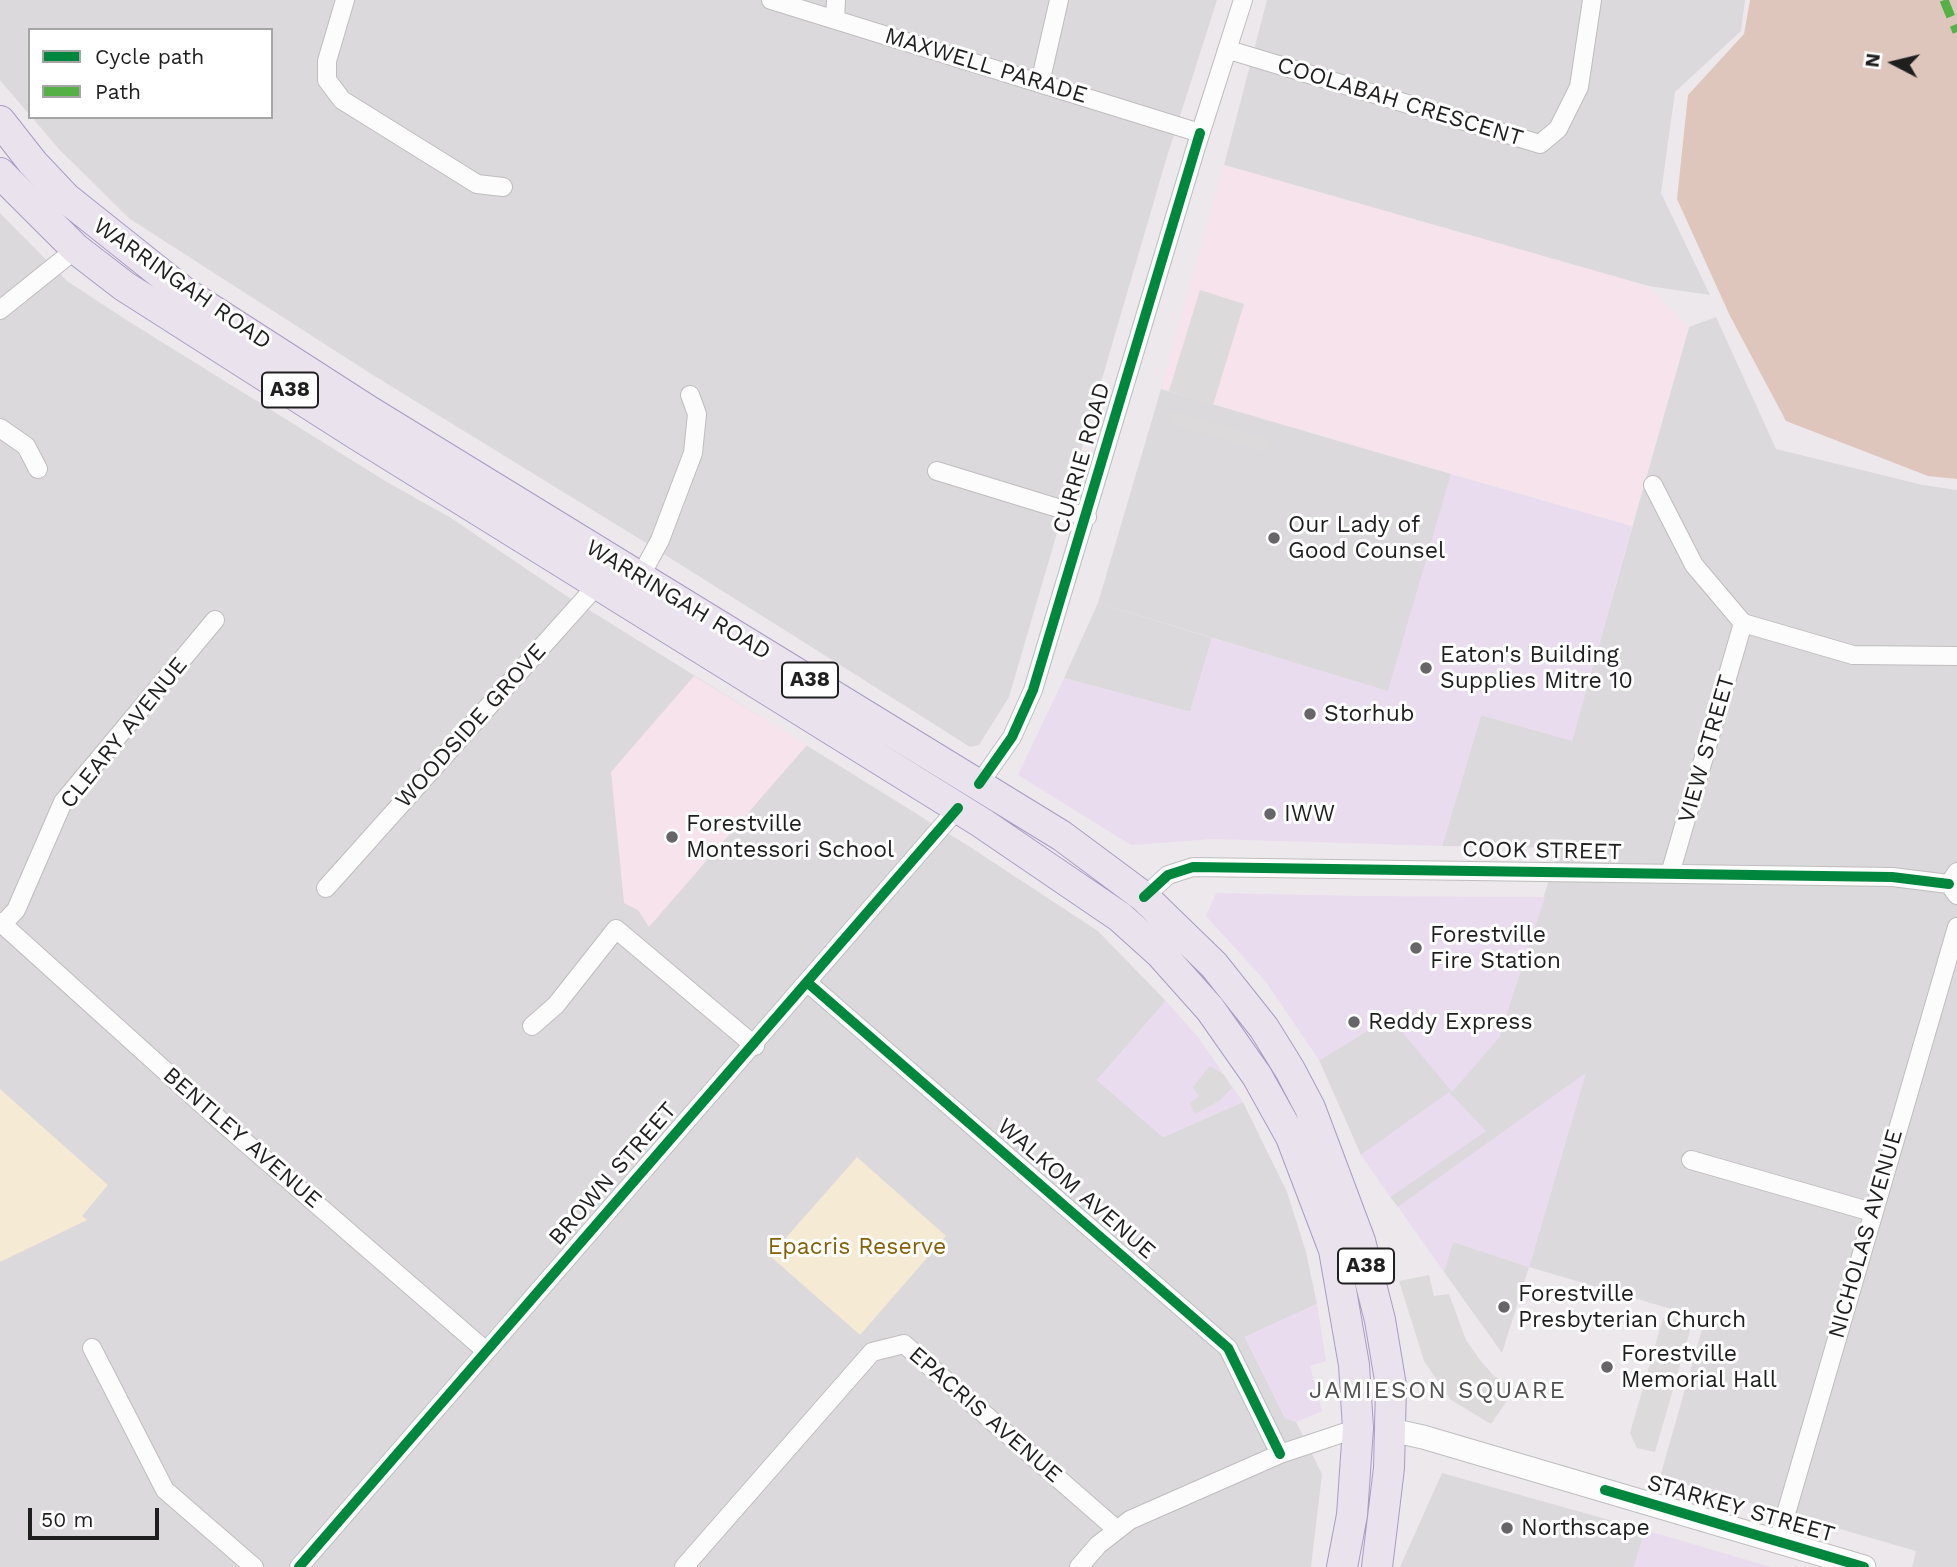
<!DOCTYPE html>
<style>
body{margin:0}
#map{position:relative;width:1957px;height:1567px;overflow:hidden;background:#ede8ec;font-family:"Work Sans",sans-serif}
canvas{display:block}
.legend{position:absolute;left:28px;top:28px;width:245px;height:91px;box-sizing:border-box;background:#fff;border:2px solid #a5a5a5;margin:0;padding:9px 12px;list-style:none;font-size:21px;color:#1f1f1f}
.legend li{display:flex;align-items:center;gap:14px;height:35px}
.legend b{width:35px;border:2px solid #a5a5a5}
.north{position:absolute;left:1859px;top:28px;width:70px;height:70px;-webkit-text-stroke:5px #fff;paint-order:stroke;rotate:277deg;font-size:19px;font-weight:700;line-height:28px;text-align:center;color:#1f1f1f}
.north::after{content:'';display:block;margin:auto;width:24px;height:32px;background:#1f1f1f;clip-path:polygon(50% 0,100% 100%,50% 72%,0 100%)}
.scale{position:absolute;left:28px;top:1508px;width:131px;height:32px;box-sizing:border-box;border:4px solid #1f1f1f;border-top:0;padding-left:9px;font-size:21px;line-height:24px;white-space:nowrap;color:#1f1f1f;-webkit-text-stroke:5px #fff;paint-order:stroke}
</style>
<div id="map">
<canvas width="1957" height="1567"></canvas>
<ul class="legend">
<li><b style="height:9px;background:#00873e"></b>Cycle path</li>
<li><b style="height:9px;background:#55b145"></b>Path</li>
</ul>
<div class="north">N</div>
<div class="scale">50 m</div>
</div>
<script>
const g = document.querySelector('canvas').getContext('2d');
g.lineJoin = 'round';
function fillPath(path, color) { g.fillStyle = color; g.fill(path, 'evenodd'); }
const poly = rows => new Path2D(rows.map(r => 'M' + r).join(''));
function trace(path, color, width, dash) { g.strokeStyle = color; g.lineWidth = width; g.lineCap = dash ? 'butt' : 'round'; g.setLineDash(dash || []); g.stroke(path); }
function drawText(font, color, halo, rows, align = 'center') {
  g.font = font + ' "Work Sans",sans-serif'; g.lineWidth = 6; g.setLineDash([]); g.textBaseline = 'middle'; g.strokeStyle = halo; g.fillStyle = color; for (const [text, x, y, turn = 0] of rows) {
    g.save(); g.translate(x, y); g.rotate((+turn || 0) * Math.PI / 180); g.textAlign = isNaN(turn) ? turn : align; if (halo) g.strokeText(text, 0, 0); g.fillText(text, 0, 0); g.restore();
  }
}
const residential = poly([
 [0,0,1217,0,1166,160,1009,697,979,745,970,747,937,726,643,541,376,377,130,219,59,149,32,117,271,117,271,30,30,30,30,115,0,80],
 [1267,0,1745,0,1741,31,1675,92,1661,193,1710,295,1648,286,1224,165],
 [0,213,67,281,128,321,387,482,451,518,565,595,970,847,1098,931,1166,1001,1097,1080,1163,1137,1243,1102,1287,1192,1306,1252,1317,1304,1245,1337,1285,1418,1296,1422,1322,1474,1311,1567,0,1567],
 [1716,317,1776,449,1923,485,1957,490,1957,1567,1912,1567,1916,1551,1660,1477,1705,1319,1529,1267,1585,1074,1398,1207,1390,1197,1485,1131,1449,1093,1361,1155,1319,1060,1390,1017,1499,1038,1559,848,1442,846,1481,715,1572,740,1689,327],
 [1098,603,1212,638,1190,712,1064,678],
 [1442,1473,1645,1530,1634,1567,1400,1567]
]);
const commercial = poly([
 [1451,474,1632,526,1572,741,1481,715,1442,846,1213,839,1131,845,1018,775,1064,678,1190,712,1212,638,1388,690],
 [1216,893,1358,896,1545,897,1499,1038,1452,1092,1390,1017,1319,1060,1266,982,1206,916],
 [1166,1001,1198,1037,1243,1102,1163,1137,1097,1080],
 [1586,1073,1529,1267,1453,1242,1444,1272,1398,1207],
 [1449,1092,1486,1131,1390,1197,1361,1155],
 [1317,1304,1326,1361,1310,1366,1322,1411,1296,1422,1285,1418,1245,1337],
 [1645,1530,1771,1567,1634,1567]
]);
const education = poly([
 [1224,165,1648,286,1689,327,1632,526,1161,389],
 [694,676,807,745,649,927,638,910,624,903,611,772]
]);
const religious = poly([
 [5,0,194,0,186,30,30,30,30,115,0,80,0,13],
 [32,117,161,117,130,219,59,149],
 [1161,389,1451,474,1388,691,1098,603],
 [1453,1242,1529,1267,1502,1353,1444,1272]
]);
const forest = poly([
 [1750,0,1957,0,1957,479,1928,476,1786,421,1730,316,1677,199,1688,95,1744,34]
]);
const park = poly([
 [0,1089,108,1185,82,1216,87,1220,0,1262],
 [857,1157,946,1236,860,1335,770,1256]
]);
const parking = poly([
 [1200,290,1244,304,1213,405,1169,391],
 [1171,411,1271,439,1267,452,1168,423],
 [1210,1066,1224,1075,1232,1088,1219,1101,1195,1114,1190,1103,1199,1096,1193,1087],
 [1429,1275,1434,1296,1449,1294,1466,1340,1480,1360,1494,1376,1515,1389,1491,1424,1451,1400,1424,1361,1399,1281],
 [1663,1318,1693,1320,1655,1452,1637,1448,1630,1433]
]);
const minor = poly([
 [345,0,327,61,327,80,342,100,477,184,503,187],
 [771,0,1200,133],
 [835,20,836,0],
 [1229,50,1540,144,1558,129,1579,87,1592,0],
 [1040,83,1059,0],
 [0,310,76,249],
 [0,428,26,446,38,469],
 [937,471,1087,517],
 [1653,485,1694,565,1743,623,1853,655,1957,656],
 [640,577,660,540,693,453,697,414,690,395],
 [979,784,1012,737,1033,690,1196,147,1243,0],
 [1957,872,1949,884,1957,895],
 [1670,874,1743,623],
 [326,888,598,584],
 [1144,897,1168,875,1193,867,1892,877,1949,884],
 [0,922,224,1124,486,1351],
 [3,924,16,910,63,802,215,620],
 [808,983,1228,1348,1280,1454],
 [532,1026,556,1005,616,929,755,1046],
 [1691,1160,1872,1212],
 [92,1348,165,1490,254,1567],
 [1778,1541,1957,927],
 [299,1567,958,808],
 [684,1567,872,1352,904,1344,1116,1529],
 [1079,1567,1098,1545,1130,1520,1280,1454,1358,1428]
]);
const tertiary = poly([
 [1391,1430,1423,1437,1864,1567]
]);
const trunk = poly([
 [0,121,33,163,66,198,184,292,369,411,1062,836,1144,897,1214,965,1264,1028,1290,1070,1310,1108,1360,1241,1380,1320,1391,1386,1389,1468,1377,1567],
 [0,173,76,249,124,286,356,434,982,823,1120,917,1160,953,1210,1009,1257,1076,1291,1137,1334,1250,1354,1365,1358,1428,1352,1515,1342,1567]
]);
const quiet = poly([
 [1944,0,1957,32]
]);
const cycleway = poly([
 [979,784,1012,737,1033,690,1200,133],
 [1144,897,1168,875,1193,867,1892,877,1949,884],
 [808,983,1228,1348,1280,1454],
 [1605,1490,1864,1567],
 [299,1567,958,808]
]);
const markers = [
 [1274,538,7,"#676567"],
 [1426,668,7,"#676567"],
 [1310,714,7,"#676567"],
 [1270,814,7,"#676567"],
 [672,837,7,"#676567"],
 [1416,948,7,"#676567"],
 [1354,1022,7,"#676567"],
 [1504,1307,7,"#676567"],
 [1607,1367,7,"#676567"],
 [1507,1528,7,"#676567"]
];
const shields = [
 [290,390,56],
 [810,680,56],
 [1366,1266,56]
];
const shieldNames = [
 ["A38",290,390],
 ["A38",810,680],
 ["A38",1366,1266]
];
const streetNames = [
 ["MAXWELL PARADE",986,66,17],
 ["COOLABAH CRESCENT",1400,102,17],
 ["WARRINGAH ROAD",182,284,35],
 ["CURRIE ROAD",1082,458,-74],
 ["WARRINGAH ROAD",678,600,31],
 ["WOODSIDE GROVE",471,726,-48],
 ["CLEARY AVENUE",124,733,-51],
 ["VIEW STREET",1707,749,-74],
 ["COOK STREET",1542,851,1],
 ["BENTLEY AVENUE",242,1138,41],
 ["BROWN STREET",613,1174,-49],
 ["WALKOM AVENUE",1076,1189,41],
 ["NICHOLAS AVENUE",1866,1234,-74],
 ["EPACRIS AVENUE",985,1415,41],
 ["STARKEY STREET",1741,1509,16]
];
const poiNames = [
 ["Our Lady of",1288,525],
 ["Good Counsel",1288,551],
 ["Eaton's Building",1440,655],
 ["Supplies Mitre 10",1440,681],
 ["Storhub",1324,714],
 ["IWW",1284,814],
 ["Forestville",686,824],
 ["Montessori School",686,850],
 ["Forestville",1430,935],
 ["Fire Station",1430,961],
 ["Reddy Express",1368,1022],
 ["Forestville",1518,1294],
 ["Presbyterian Church",1518,1320],
 ["Forestville",1621,1354],
 ["Memorial Hall",1621,1380],
 ["Northscape",1521,1528]
];
const parkNames = [
 ["Epacris Reserve",857,1247]
];
const neighbourhoodNames = [
 ["JAMIESON SQUARE",1438,1391]
];
fillPath(residential, '#dcd9dc');
fillPath(commercial, '#eadcef');
fillPath(education, '#f7e3eb');
fillPath(religious, '#dbd9db');
fillPath(forest, '#dec6bd');
fillPath(park, '#f5ead4');
fillPath(parking, '#dcdadb');
trace(minor, '#bfbdbe', 20);
trace(tertiary, '#bfbdbe', 25);
trace(trunk, '#a99cc4', 32);
trace(minor, '#fcfcfc', 18);
trace(tertiary, '#fcfcfc', 23);
trace(trunk, '#eae2ec', 30);
trace(quiet, '#55b145', 9, [18, 9]);
trace(cycleway, '#00873e', 10);
for (const [x, y, r, color] of markers) { const dot = new Path2D(); dot.arc(x, y, r, 0, 2 * Math.PI); g.fillStyle = color; g.fill(dot); trace(dot, '#fff', 2.5); }
for (const [x, y, w] of shields) { const box = new Path2D(); box.roundRect(x - w / 2, y - 17.5, w, 35, 5); g.fillStyle = '#fff'; g.fill(box); trace(box, '#1f1f1f', 2); }
drawText('bold 21px', '#1f1f1f', null, shieldNames);
drawText('23px', '#1f1f1f', '#fff', streetNames);
drawText('23px', '#1f1f1f', '#fff', poiNames, 'left');
drawText('23px', '#856005', '#fff', parkNames);
g.letterSpacing = '2px';
drawText('24px', '#525252', '#fff', neighbourhoodNames);
g.letterSpacing = '0px';
</script>
